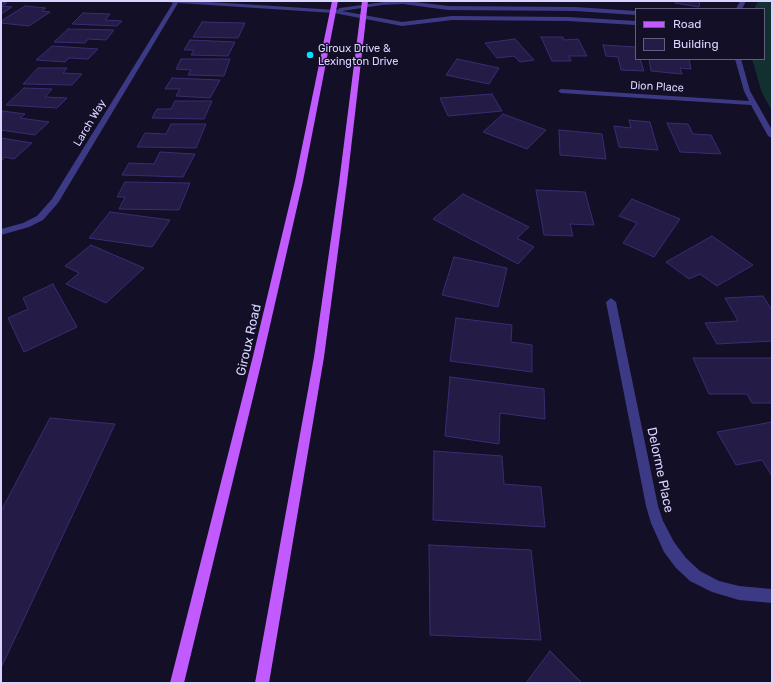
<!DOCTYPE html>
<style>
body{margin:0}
#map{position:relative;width:773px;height:684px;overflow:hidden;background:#130f26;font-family:Rubik,sans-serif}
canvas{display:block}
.frame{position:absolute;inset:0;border:2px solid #d9d4ff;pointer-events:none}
.legend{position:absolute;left:635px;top:8px;width:130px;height:52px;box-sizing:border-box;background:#130f26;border:1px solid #625e7d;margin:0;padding:5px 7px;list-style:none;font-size:12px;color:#d9d4ff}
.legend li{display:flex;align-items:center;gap:8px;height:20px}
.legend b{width:20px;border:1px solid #625e7d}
</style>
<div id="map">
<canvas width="773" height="684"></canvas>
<div class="frame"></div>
<ul class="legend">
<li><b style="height:5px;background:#c25bff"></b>Road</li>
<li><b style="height:11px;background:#241b47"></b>Building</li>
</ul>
</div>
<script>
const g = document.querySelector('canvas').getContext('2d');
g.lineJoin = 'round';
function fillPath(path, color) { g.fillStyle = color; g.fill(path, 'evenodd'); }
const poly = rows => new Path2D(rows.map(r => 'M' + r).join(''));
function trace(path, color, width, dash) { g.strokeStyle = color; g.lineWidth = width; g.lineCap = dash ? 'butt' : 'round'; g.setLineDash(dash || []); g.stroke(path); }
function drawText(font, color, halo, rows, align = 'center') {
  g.font = font + ' Rubik,sans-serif'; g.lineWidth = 3; g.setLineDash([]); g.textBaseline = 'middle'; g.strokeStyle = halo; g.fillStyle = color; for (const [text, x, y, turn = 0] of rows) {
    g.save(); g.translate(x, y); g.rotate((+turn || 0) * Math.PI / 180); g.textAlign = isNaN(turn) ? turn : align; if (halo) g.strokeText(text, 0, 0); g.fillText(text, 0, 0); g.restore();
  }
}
const green = poly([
 [758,1,772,1,772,111,762,93,752,59,764,59,764,9,754,9]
]);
const building = poly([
 [676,1,700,1,699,7,675,3,676,1],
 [1,2,7,3,2,6,12,7,1,14,1,2],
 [25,6,46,8,42,11,50,12,29,26,1,23,1,21,25,6],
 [83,13,110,14,105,20,122,21,117,26,72,24,83,13],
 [202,22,245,23,238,38,193,37,202,22],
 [68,29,114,30,106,40,88,39,85,43,54,42,68,29],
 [541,37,563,37,564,40,578,39,587,56,569,56,571,61,552,61,541,37],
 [515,39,534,60,520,62,514,56,497,58,485,43,515,39],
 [190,40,235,42,228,56,191,55,194,50,184,50,190,40],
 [603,45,636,47,636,59,640,59,644,71,621,70,618,57,606,56,603,45],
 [52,46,98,49,88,59,69,58,65,62,36,60,52,46],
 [181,59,230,59,224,76,188,75,191,70,176,69,181,59],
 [457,59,499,68,489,84,446,75,457,59],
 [649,59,689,59,691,69,680,68,682,74,651,71,649,59],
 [38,68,67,68,63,73,82,74,72,85,23,84,38,68],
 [172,78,220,80,210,98,176,96,180,89,165,89,172,78],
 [24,88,52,89,45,97,67,98,57,108,6,105,24,88],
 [492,94,502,111,448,116,440,98,492,94],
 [175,101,212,101,204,119,152,118,157,109,171,109,175,101],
 [2,111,25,114,20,118,49,122,35,135,1,130,2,111],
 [503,114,546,130,527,149,483,132,503,114],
 [629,120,650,122,658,150,619,147,614,126,631,128,629,120],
 [667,123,688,124,693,134,711,135,721,154,680,152,667,123],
 [171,124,206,124,196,148,137,147,145,133,166,134,171,124],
 [559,130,602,134,606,159,560,155,559,130],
 [1,138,32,143,14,159,5,157,1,161,1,138],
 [160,152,195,154,183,177,122,175,129,163,154,164,160,152],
 [125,182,190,183,179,210,119,209,125,197,117,197,125,182],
 [536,190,585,192,594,225,570,224,573,236,544,235,536,190],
 [463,194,529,227,517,238,534,247,518,264,433,219,463,194],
 [632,199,680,219,654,257,623,243,637,223,619,216,632,199],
 [110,212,170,220,152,247,89,238,110,212],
 [712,236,753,265,717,286,700,274,689,279,666,262,712,236],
 [91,245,144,268,106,303,66,284,79,273,65,266,91,245],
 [454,257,507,268,498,307,442,295,454,257],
 [53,284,77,327,24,352,8,318,28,309,23,298,53,284],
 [763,296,772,310,772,341,717,344,705,323,738,321,725,298,763,296],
 [456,318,512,325,511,342,532,345,532,372,450,361,456,318],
 [693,358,772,358,772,403,752,403,747,394,709,394,693,358],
 [450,377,544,389,545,419,500,413,499,444,445,436,450,377],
 [50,418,115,424,1,668,1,511,50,418],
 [772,422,772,476,762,460,736,465,717,432,772,422],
 [434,451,502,456,504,484,541,487,545,527,433,520,434,451],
 [429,545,531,550,541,640,430,635,429,545],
 [550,651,582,683,526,683,550,651]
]);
const minor = poly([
 [165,1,194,1,337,10,340,8,391,1,407,1,448,6,575,7,636,11,636,15,575,11,448,10,403,4,382,5,342,11,402,22,452,16,568,17,636,21,636,25,568,21,452,20,402,26,334,13,178,3,58,203,43,220,29,227,1,235,1,229,23,223,37,216,52,199,173,3,165,1],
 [740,1,746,1,742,9,736,9,740,1],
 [735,59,741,59,750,91,772,130,772,138,768,136,751,105,561,93,558,91,561,89,749,101,744,91,735,59],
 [611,298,616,302,658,506,663,521,674,542,686,558,700,571,719,581,739,586,772,589,772,603,739,600,712,592,690,581,676,568,664,552,651,523,646,506,606,302,611,298]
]);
const major = poly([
 [332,1,338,1,303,181,263,356,184,683,170,683,253,356,295,181,332,1],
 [362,1,368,1,347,183,324,357,269,683,255,683,314,357,339,183,362,1]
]);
const markers = [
 [310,55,4,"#00e5ff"]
];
const farPoinames = [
 ["Giroux Drive &",318,49],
 ["Lexington Drive",318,62]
];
const farStreetnames = [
 ["Dion Place",657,87,3],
 ["Larch Way",90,123,-59]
];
const streetNames = [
 ["Giroux Road",249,340,-77],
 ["Delorme Place",660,470,78]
];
fillPath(green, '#12302f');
fillPath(building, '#241b47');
trace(building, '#3b2d73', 1);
fillPath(minor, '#3d3a85');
fillPath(major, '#c25bff');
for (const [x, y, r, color] of markers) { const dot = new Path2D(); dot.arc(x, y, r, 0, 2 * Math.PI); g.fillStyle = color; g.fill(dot); trace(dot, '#130f26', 1.5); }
drawText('11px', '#d9d4ff', '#130f26', farPoinames, 'left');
drawText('11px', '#d9d4ff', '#130f26', farStreetnames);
drawText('13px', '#d9d4ff', '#130f26', streetNames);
</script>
